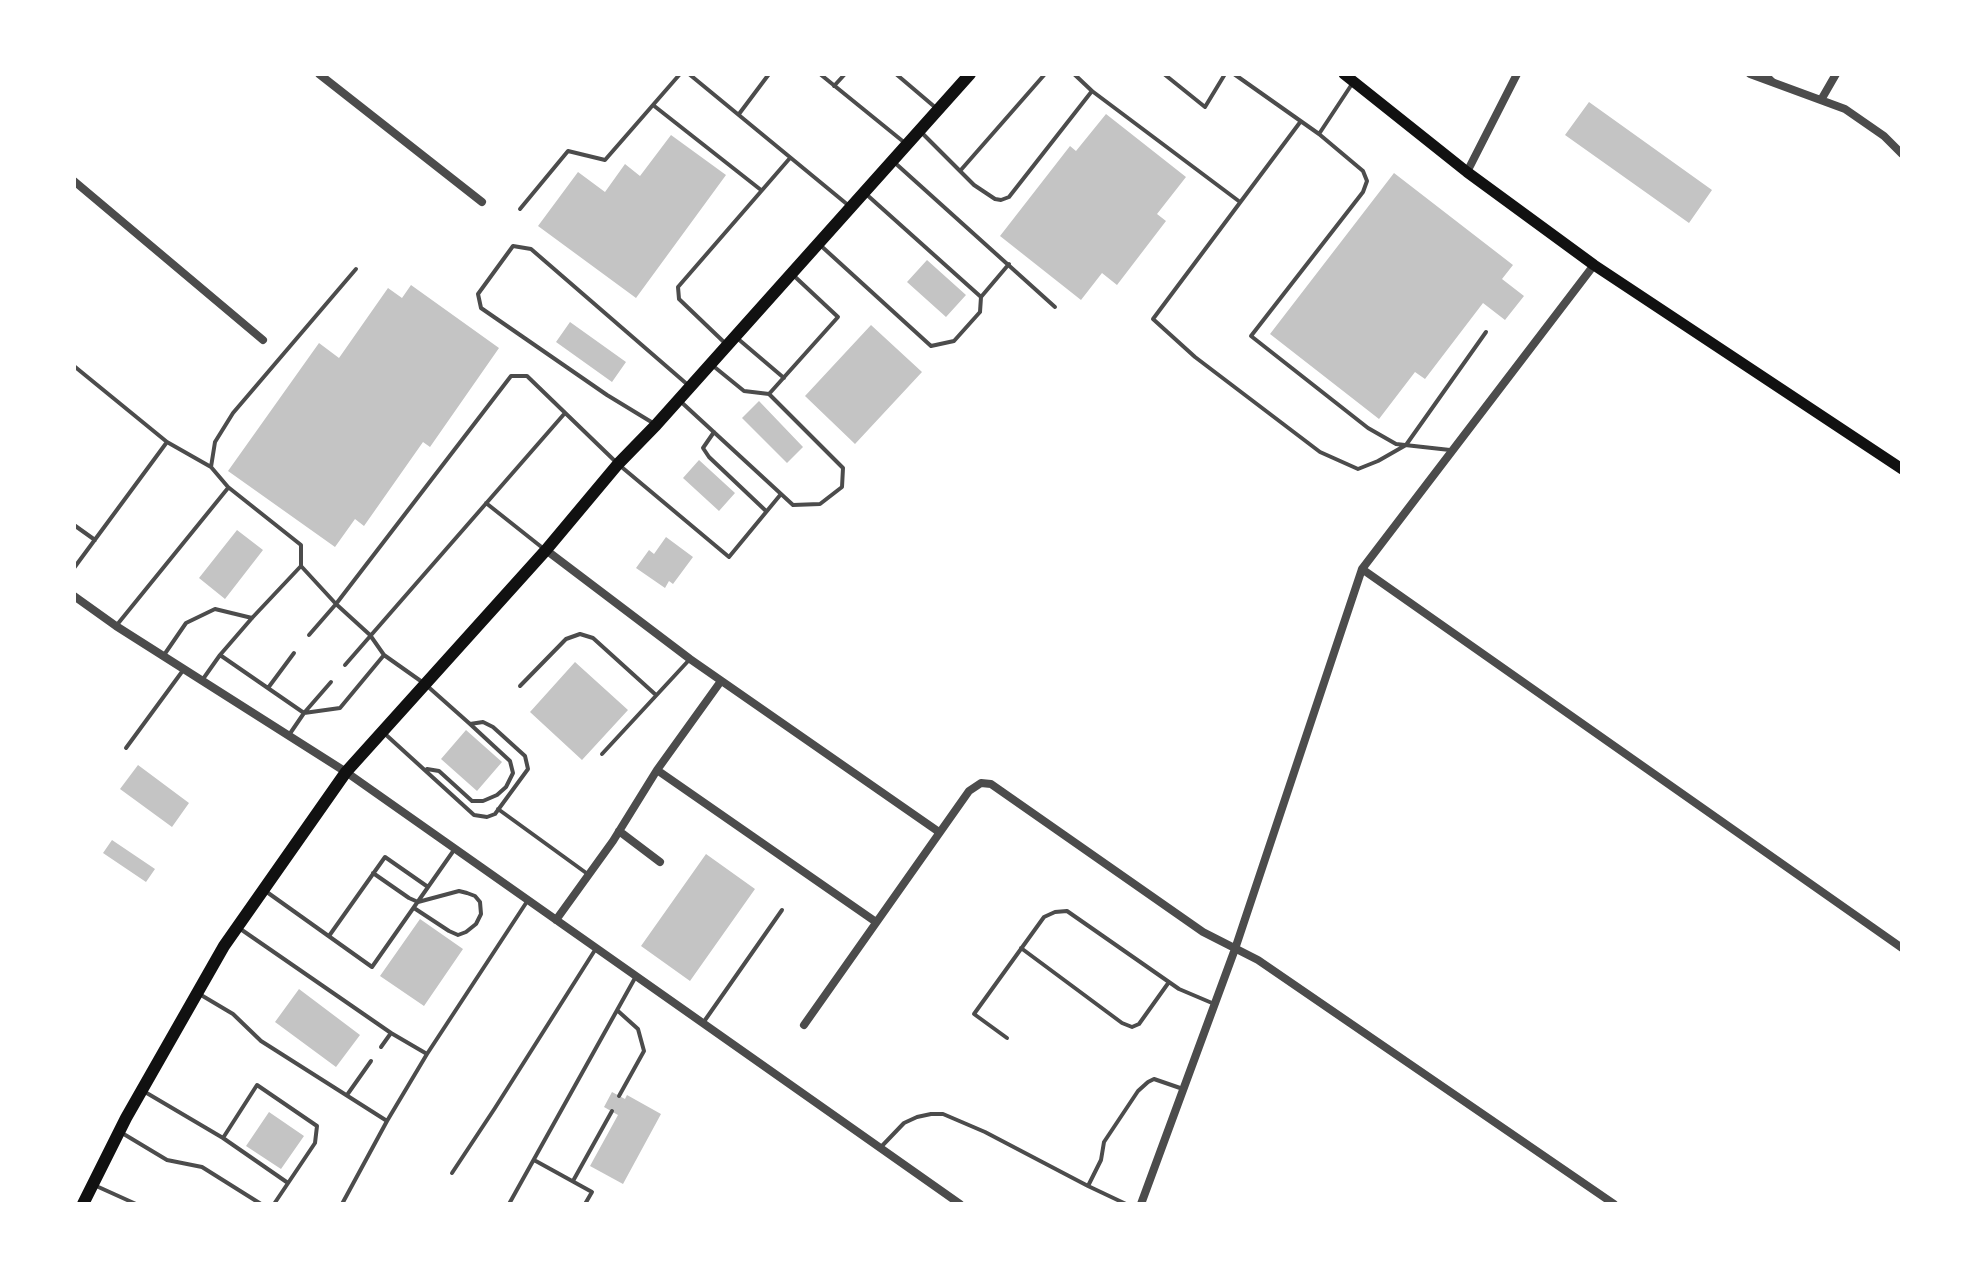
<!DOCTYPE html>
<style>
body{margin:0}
#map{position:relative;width:1976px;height:1278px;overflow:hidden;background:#fff;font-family:"Archivo Narrow",sans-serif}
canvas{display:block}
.frame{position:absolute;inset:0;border:76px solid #fff;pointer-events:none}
</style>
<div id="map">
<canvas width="1976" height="1278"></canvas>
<div class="frame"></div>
</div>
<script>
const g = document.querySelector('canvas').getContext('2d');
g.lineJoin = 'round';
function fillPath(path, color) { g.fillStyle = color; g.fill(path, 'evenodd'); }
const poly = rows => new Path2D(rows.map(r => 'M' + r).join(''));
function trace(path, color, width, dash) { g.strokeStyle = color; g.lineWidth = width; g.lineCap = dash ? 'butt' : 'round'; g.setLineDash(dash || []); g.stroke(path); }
const building = poly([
 [1589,102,1712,190,1689,223,1565,135],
 [1106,114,1186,177,1157,214,1166,221,1117,285,1102,273,1081,300,1000,236,1070,146,1076,151],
 [671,135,726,175,636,298,538,226,578,172,605,192,625,164,640,176],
 [1394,173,1513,265,1502,279,1524,296,1505,320,1483,303,1425,379,1415,372,1379,419,1270,334],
 [927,260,966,295,946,317,907,282],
 [411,285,499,348,430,447,423,442,364,526,355,519,335,547,228,471,319,343,339,358,388,288,402,298],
 [570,322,626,362,612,382,556,342],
 [871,325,922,372,855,444,805,396],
 [759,401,803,447,787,463,742,418],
 [699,460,735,493,719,511,683,478],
 [237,530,263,550,225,599,199,578],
 [666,537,693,557,673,584,669,581,665,588,636,568,649,550,654,554],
 [575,662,628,710,582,760,530,712],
 [466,730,502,762,477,791,441,759],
 [138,765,189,803,172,827,120,789],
 [112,840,155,869,146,882,103,853],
 [706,854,755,889,690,981,641,946],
 [420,919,463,949,424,1006,380,976],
 [299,989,360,1035,336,1067,275,1022],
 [612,1092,625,1099,627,1095,661,1114,623,1184,590,1166,618,1115,604,1107],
 [269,1112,304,1136,281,1169,246,1146]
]);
const service = poly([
 [689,74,848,205],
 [820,74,905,143],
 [896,74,936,108],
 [1164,74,1205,107,1225,74],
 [1234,74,1319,134,1352,84],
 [1767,74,1774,81],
 [834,86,845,74],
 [1092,91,1240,202],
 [653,105,761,190],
 [739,114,769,74],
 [1301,121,1153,319,1195,357,1320,452,1358,469,1378,461,1406,445,1486,332],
 [921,132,974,185,995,199,1001,200,1009,197,1092,91,1074,74],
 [1319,134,1363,171,1367,181,1363,192,1251,336,1368,428,1396,444,1450,450],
 [894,162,1055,307],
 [960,171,1045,74],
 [520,209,568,151,605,160,680,74],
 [819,244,931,346,954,341,980,312,981,297,866,194],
 [981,297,1009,264],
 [737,338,784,378],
 [727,345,679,299,678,287,790,158],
 [74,366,167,442],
 [769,394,838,317,792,274],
 [679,400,793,505,820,504,842,487,843,468,769,394,744,391,712,365],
 [653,423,607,395,481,308,478,294,513,246,531,249,688,385],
 [714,432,703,448,709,457,766,511],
 [486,503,544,549],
 [74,525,95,540],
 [74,568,167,442,211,467],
 [116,626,228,488],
 [309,635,336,604,301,566,301,545,228,487,211,467,215,442,233,413,356,269],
 [164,655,186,623,215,609,252,618],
 [220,655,304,713,331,682],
 [345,665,565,413],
 [203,679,220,655,252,618,301,566],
 [520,686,566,639,580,634,593,638,656,695],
 [268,688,294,653],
 [384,733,474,815,487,817,495,814,528,769,525,756,493,727,483,722,470,724,425,684,384,655,370,635,336,604,511,376,527,376,618,464,729,557,781,494],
 [289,735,304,713,340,708,384,655],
 [126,748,184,669],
 [602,754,690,659],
 [427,769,439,771,472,801,483,801,497,795,506,787,513,773,510,761,470,724],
 [498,809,589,875],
 [373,873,409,898,418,902,459,891,467,893,475,896,480,902,481,914,476,924,466,932,458,935,449,931,414,908],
 [264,890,372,967,454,850],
 [239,928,391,1033,427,1054],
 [329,936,385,857,428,887],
 [1021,948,1122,1023,1132,1027,1139,1024,1169,982],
 [201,995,233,1014,261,1041,387,1121],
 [618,1011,638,1029,644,1051,619,1096],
 [703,1023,782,910],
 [1007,1038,974,1014,1044,917,1055,912,1067,911,1179,989,1212,1003],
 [381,1047,391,1033],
 [145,1092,223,1138,288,1183],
 [347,1095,371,1061],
 [122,1133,167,1160,202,1167,261,1204],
 [223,1138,257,1085,317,1126,315,1143,274,1204],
 [880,1148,904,1123,917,1117,931,1114,943,1114,985,1132,1088,1186,1126,1204],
 [534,1160,592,1192,585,1204],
 [452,1173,495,1108,595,950],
 [573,1181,612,1111],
 [94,1185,136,1204],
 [1088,1186,1101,1160,1104,1142,1138,1091,1148,1082,1154,1079,1183,1089],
 [342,1204,387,1121,427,1054,528,900],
 [509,1204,635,978]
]);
const minor = poly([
 [319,74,482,202],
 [1750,74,1845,109,1884,136,1902,154],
 [1821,100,1836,74],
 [1467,172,1517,74],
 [74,181,263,340],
 [546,550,690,659,939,832],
 [1362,569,1902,948],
 [74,596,116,626,346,772,960,1204],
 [657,770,876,922],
 [619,831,660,862],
 [556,920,613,841,657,770,721,681],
 [804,1025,969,791,981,783,991,784,1203,932,1258,960,1614,1204],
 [1141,1204,1235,949,1362,569,1594,265]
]);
const secondary = poly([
 [1344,74,1467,172,1594,265,1902,469]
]);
const trunk = poly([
 [83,1204,126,1118,224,946,346,772,546,550,618,464,656,425,970,74]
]);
fillPath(building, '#c4c4c4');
trace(service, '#4c4c4c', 4);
trace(minor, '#4c4c4c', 8);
trace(secondary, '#111', 11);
trace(trunk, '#111', 12);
</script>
